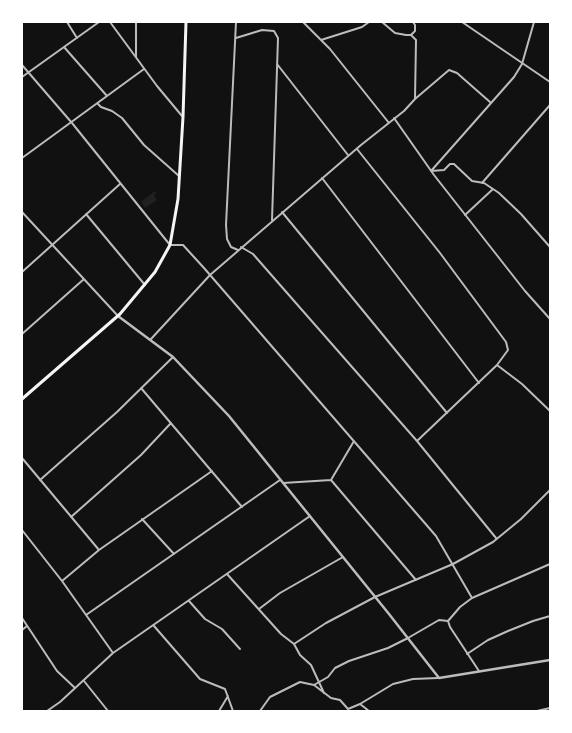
<!DOCTYPE html>
<style>
body{margin:0}
#map{position:relative;width:572px;height:733px;overflow:hidden;background:#111;font-family:"Fira Sans",sans-serif}
canvas{display:block}
.frame{position:absolute;inset:0;border:23px solid #fff;pointer-events:none}
</style>
<div id="map">
<canvas width="572" height="733"></canvas>
<div class="frame"></div>
</div>
<script>
const g = document.querySelector('canvas').getContext('2d');
g.lineJoin = 'round';
function fillPath(path, color) { g.fillStyle = color; g.fill(path, 'evenodd'); }
const poly = rows => new Path2D(rows.map(r => 'M' + r).join(''));
function trace(path, color, width, dash) { g.strokeStyle = color; g.lineWidth = width; g.lineCap = dash ? 'butt' : 'round'; g.setLineDash(dash || []); g.stroke(path); }
const green = poly([
 [155,191,156,193,154,195,157,200,145,208,141,202]
]);
const minor = poly([
 [67,22,77,38],
 [110,22,157,86,182,116],
 [236,22,226,225,227,239,231,247,238,250],
 [303,22,330,49,389,123],
 [382,22,395,33,406,35,411,35,415,31,415,25,413,22],
 [462,22,550,82],
 [411,35,416,40,415,99],
 [236,38,262,30,274,31,278,38,272,220],
 [321,40,362,27,369,22],
 [64,47,107,96],
 [136,57,136,22],
 [277,64,348,155],
 [22,65,72,123,170,245,183,245,204,268,436,536,472,598],
 [22,77,99,22],
 [98,104,101,107,112,111,122,118,144,145,179,176],
 [394,118,434,175,525,291,550,319],
 [357,149,440,253,506,342,508,350,497,365,417,441],
 [22,158,144,69],
 [431,171,514,77,522,64,534,22],
 [431,171,444,170,450,164,454,164,472,181,484,183,499,193,521,214,550,247],
 [322,178,479,383],
 [482,183,550,105],
 [22,212,118,316],
 [282,212,447,413],
 [86,214,145,285],
 [465,215,493,189],
 [241,247,253,254,302,310,417,441,496,538],
 [22,272,120,184],
 [22,334,84,279],
 [151,339,210,275,361,145,404,111,415,99,449,70,457,73,490,102],
 [497,365,522,384,550,411],
 [141,388,242,507],
 [354,441,331,480,416,580],
 [22,458,99,550],
 [40,480,117,412,173,357],
 [283,483,331,480],
 [71,517,141,455,171,423],
 [142,519,174,554],
 [22,530,62,581,113,653],
 [227,574,281,634,294,644,300,655,311,665,324,693],
 [62,581,99,550,212,471],
 [189,601,205,619,222,629,240,649],
 [259,609,280,593,343,557],
 [86,615,280,480],
 [22,618,57,671,75,688],
 [154,626,200,679,225,689,233,711],
 [22,630,27,626],
 [294,644,326,623,375,597,453,564,493,542,521,519,550,490],
 [467,654,488,640,508,631,533,621,550,616],
 [479,671,450,627,448,621,460,607,472,598,550,564],
 [84,681,108,711],
 [314,685,328,677,335,668,349,661,388,648,408,638,439,620,448,621],
 [360,704,393,684,413,679,438,678],
 [47,711,60,702,113,653,310,516],
 [219,711,228,696],
 [260,711,270,697,300,682,314,685,331,698,340,700,348,709,360,704,369,711],
 [537,711,550,708]
]);
const tertiary = poly([
 [118,316,173,357,229,416,389,614,439,678,550,660]
]);
const secondary = poly([
 [22,399,120,314,155,272,170,245,178,199,183,117,186,22]
]);
fillPath(green, '#202020');
trace(minor, '#bcbcbc', 2);
trace(tertiary, '#bcbcbc', 2.5);
trace(secondary, '#f5f5f5', 3);
</script>
